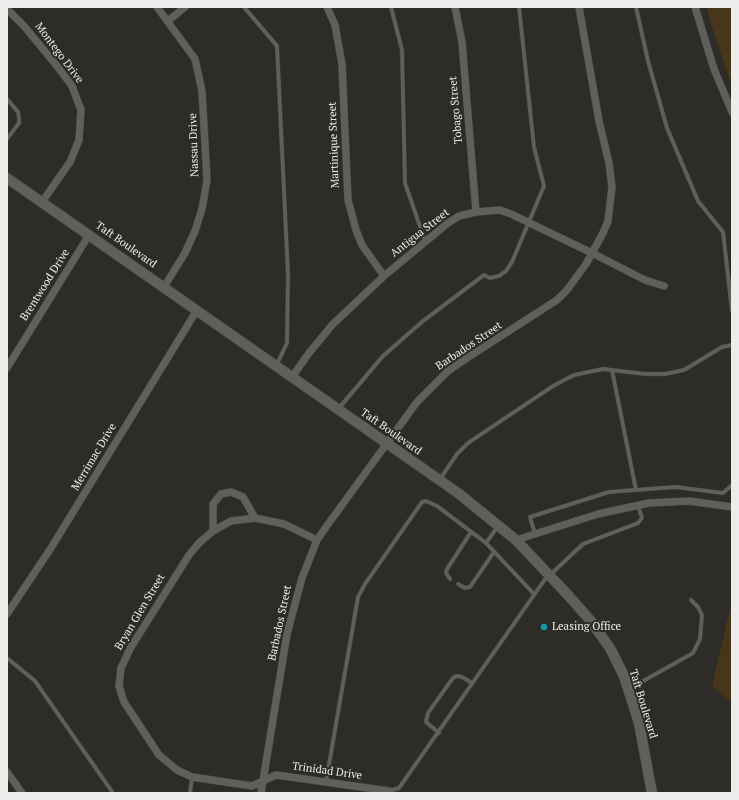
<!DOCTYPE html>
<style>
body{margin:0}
#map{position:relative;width:739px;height:800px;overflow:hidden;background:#2e2c28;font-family:"PT Serif",serif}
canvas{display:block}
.frame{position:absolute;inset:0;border:8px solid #eeecea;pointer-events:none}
</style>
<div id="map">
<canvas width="739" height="800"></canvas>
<div class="frame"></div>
</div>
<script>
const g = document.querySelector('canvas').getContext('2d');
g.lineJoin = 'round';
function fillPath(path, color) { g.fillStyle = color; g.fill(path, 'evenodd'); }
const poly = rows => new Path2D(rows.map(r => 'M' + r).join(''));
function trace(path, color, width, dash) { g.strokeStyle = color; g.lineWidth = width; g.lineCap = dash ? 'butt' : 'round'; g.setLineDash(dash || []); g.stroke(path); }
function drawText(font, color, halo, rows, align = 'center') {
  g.font = font + ' "PT Serif",serif'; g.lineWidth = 4; g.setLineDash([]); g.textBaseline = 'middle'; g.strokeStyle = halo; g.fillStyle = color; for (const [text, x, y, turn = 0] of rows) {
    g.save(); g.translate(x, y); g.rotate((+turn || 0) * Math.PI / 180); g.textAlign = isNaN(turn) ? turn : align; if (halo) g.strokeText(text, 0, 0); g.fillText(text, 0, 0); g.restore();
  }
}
const green = poly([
 [707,7,732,7,732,86,712,27],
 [732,600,732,703,712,686]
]);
const lane = poly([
 [244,7,277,46,288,274,287,343,277,364],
 [391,7,402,50,405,183,425,241],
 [636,7,648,61,667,128,698,201,723,232,732,311],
 [7,99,18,112,19,118,19,123,7,139],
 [612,370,636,490],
 [339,408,383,356,423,321,484,275,490,278,499,276,506,271,512,262,544,186,534,147,519,7],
 [440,479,457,454,468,443,553,386,574,375,603,369,645,374,665,374,684,370,722,347,732,345],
 [535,534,530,517,609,492,675,487,723,493,732,485],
 [486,543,498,526],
 [551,574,583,544,638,523,642,518,638,505],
 [450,579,446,573,447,569,471,532],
 [458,584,465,588,470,587,494,552],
 [7,658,35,681,113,793],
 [629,689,693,653,700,639,702,615,698,607,691,600],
 [439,733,426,722,428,713,453,678,456,676,462,677,472,683],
 [326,782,358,597,365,584,422,502,426,501,437,506,486,543,534,594],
 [389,791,399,788,548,575],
 [190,793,192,777]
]);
const street = poly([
 [157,7,195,59,202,91,207,180,202,209,195,231,185,253,164,287],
 [327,7,335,25,342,64,348,200,356,230,362,245,384,276],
 [455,7,462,42,476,212],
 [695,7,714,69,732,112],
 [7,9,24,26,57,66,72,86,81,110,79,140,70,162,42,202],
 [168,21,185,7],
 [7,368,89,235],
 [292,377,309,353,333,324,384,276,448,223,459,216,476,212,500,210,511,214,592,253,645,280,664,286],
 [213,531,213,504,221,494,231,492,243,497,255,518],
 [317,540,284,524,255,518,231,521,213,531,199,543,189,555,131,647,121,668,119,686,124,702,159,755,177,770,192,777,252,786,276,775,389,791],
 [516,540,598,514,649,503,689,501,732,507],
 [7,614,51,548,197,310],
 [7,772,22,793],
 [261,793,287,634,302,578,317,540,326,527,417,402,448,371,467,358,557,300,567,290,586,264,603,233,608,221,612,187,609,163,599,121,579,7]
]);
const secondary = poly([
 [7,178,458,493,516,540,567,594,590,620,610,648,624,676,639,723,652,793]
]);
const markers = [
 [544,627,4,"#0f9aa8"]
];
const streetNames = [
 ["Montego Drive",59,53,53],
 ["Tobago Street",456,110,-95],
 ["Nassau Drive",194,145,-92],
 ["Martinique Street",334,145,-92],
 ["Antigua Street",420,233,-38],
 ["Taft Boulevard",126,245,35],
 ["Brentwood Drive",45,285,-58],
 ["Barbados Street",469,346,-34],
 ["Taft Boulevard",391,432,35],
 ["Merrimac Drive",94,457,-59],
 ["Bryan Glen Street",140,612,-59],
 ["Barbados Street",280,623,-78],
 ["Taft Boulevard",643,704,73],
 ["Trinidad Drive",327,771,8]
];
const poiNames = [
 ["Leasing Office",552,627]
];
fillPath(green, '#47361a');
trace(lane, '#4a4845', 4.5);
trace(street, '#4a4845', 8);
trace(secondary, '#4a4845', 11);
trace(lane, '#615f5b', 3.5);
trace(street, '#615f5b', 7);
trace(secondary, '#615f5b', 10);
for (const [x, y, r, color] of markers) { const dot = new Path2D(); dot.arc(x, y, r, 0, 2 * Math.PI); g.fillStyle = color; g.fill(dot); trace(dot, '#2e2c28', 1.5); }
drawText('11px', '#eeecea', '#2e2c28', streetNames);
drawText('11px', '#eeecea', '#2e2c28', poiNames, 'left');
</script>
